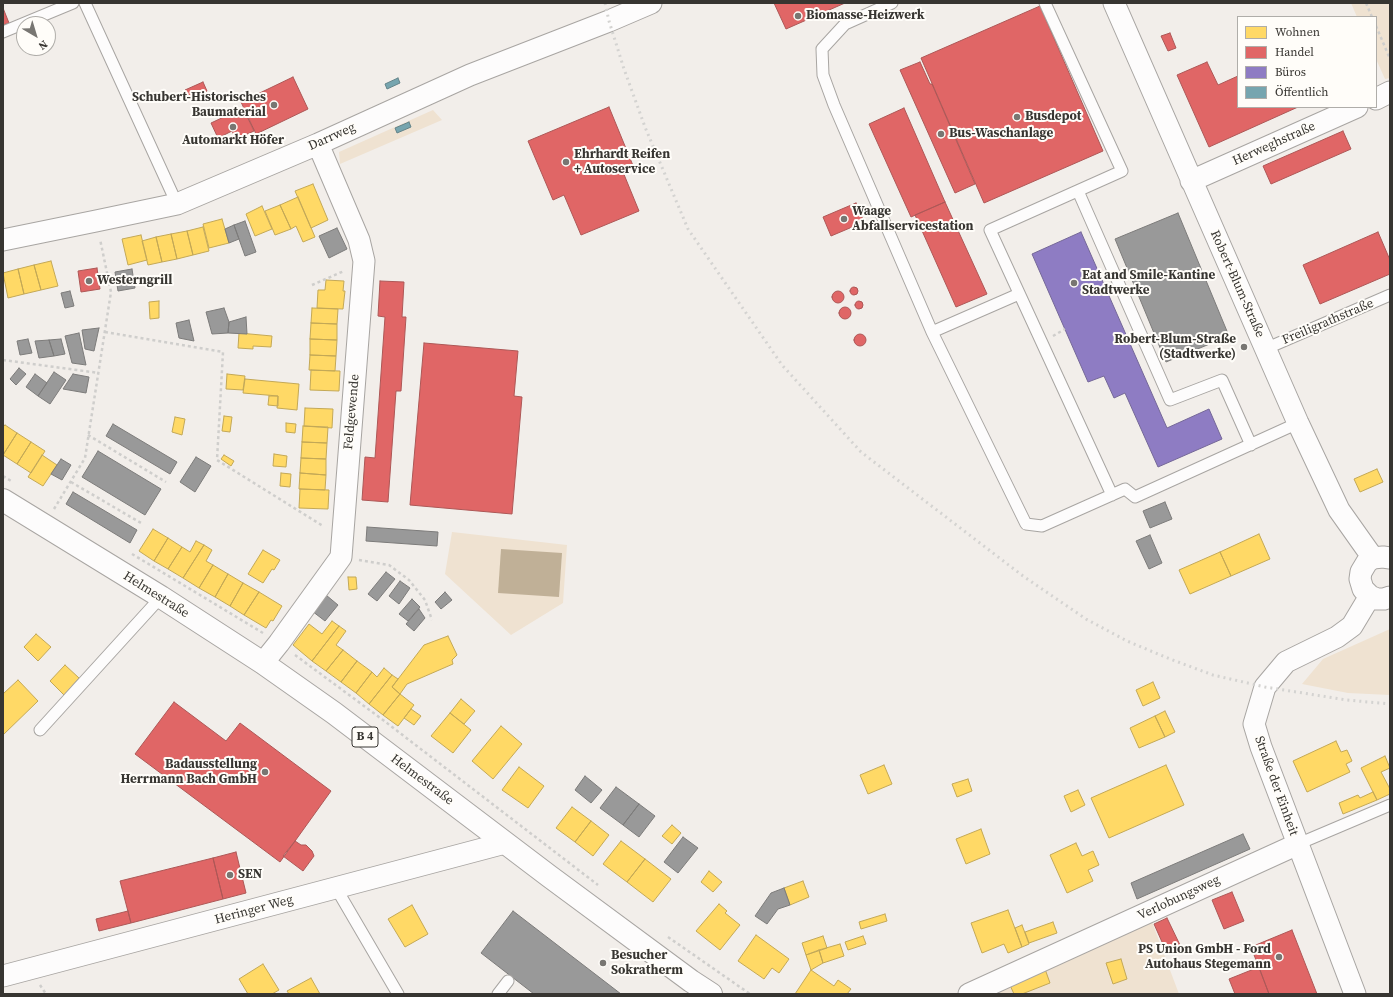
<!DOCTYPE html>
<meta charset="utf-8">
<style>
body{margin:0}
#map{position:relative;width:1393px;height:997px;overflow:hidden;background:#f2eeea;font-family:"Source Serif 4",serif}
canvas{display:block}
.frame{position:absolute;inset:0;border:4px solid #373531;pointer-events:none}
.legend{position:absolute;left:1237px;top:16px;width:140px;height:92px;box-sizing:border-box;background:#fffdf9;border:1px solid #afada9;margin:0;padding:5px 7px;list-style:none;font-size:12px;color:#373531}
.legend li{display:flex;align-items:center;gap:8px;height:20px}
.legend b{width:20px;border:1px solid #afada9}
.north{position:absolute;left:16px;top:16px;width:40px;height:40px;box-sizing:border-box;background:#fffdf9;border:1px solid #afada9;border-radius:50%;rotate:142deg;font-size:11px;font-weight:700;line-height:16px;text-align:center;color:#373531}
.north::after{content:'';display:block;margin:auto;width:14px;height:18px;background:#787672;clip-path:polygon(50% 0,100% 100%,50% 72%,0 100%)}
</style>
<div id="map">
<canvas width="1393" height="997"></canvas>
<div class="frame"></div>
<ul class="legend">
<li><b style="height:11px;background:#ffd966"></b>Wohnen</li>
<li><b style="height:11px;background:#e06666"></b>Handel</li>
<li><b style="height:11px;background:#8e7cc3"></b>Büros</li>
<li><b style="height:11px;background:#76a5af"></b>Öffentlich</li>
</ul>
<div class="north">N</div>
</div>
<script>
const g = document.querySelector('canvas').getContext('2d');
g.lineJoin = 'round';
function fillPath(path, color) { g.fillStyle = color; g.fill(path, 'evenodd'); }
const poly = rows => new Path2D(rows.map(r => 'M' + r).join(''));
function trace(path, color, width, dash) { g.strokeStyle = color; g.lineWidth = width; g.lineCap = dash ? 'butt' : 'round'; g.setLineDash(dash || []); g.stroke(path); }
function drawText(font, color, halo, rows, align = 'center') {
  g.font = font + ' "Source Serif 4",serif'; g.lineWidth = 4; g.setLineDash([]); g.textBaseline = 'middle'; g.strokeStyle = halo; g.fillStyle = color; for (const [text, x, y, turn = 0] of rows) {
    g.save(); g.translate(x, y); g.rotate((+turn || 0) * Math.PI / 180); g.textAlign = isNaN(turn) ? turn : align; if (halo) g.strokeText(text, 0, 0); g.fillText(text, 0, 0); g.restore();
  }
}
const green = poly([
 [1351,3,1390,3,1390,78,1385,79,1376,59,1376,17,1357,17],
 [433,110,442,120,340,164,339,152],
 [452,532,567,545,563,603,511,635,445,574],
 [1390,629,1390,695,1348,693,1302,684,1323,659],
 [1152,922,1179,994,988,994]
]);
const water = poly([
 [501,549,562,553,559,597,498,593]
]);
const homes = poly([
 [313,184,328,220,311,228,295,191,313,184],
 [298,197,315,237,303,242,296,226,291,229,280,205,298,197],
 [280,205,291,229,275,235,265,211,280,205],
 [262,206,272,229,255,236,246,214,262,206],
 [222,219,229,243,209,248,203,224,222,219],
 [203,227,209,251,193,255,187,231,203,227],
 [187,231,193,255,177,259,171,234,187,231],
 [171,234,177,259,162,262,156,237,171,234],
 [141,235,147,260,128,265,122,239,141,235],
 [156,237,162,262,148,265,142,241,156,237],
 [51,261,58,286,41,290,34,265,51,261],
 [34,265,41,290,24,294,18,269,34,265],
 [18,269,24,294,8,298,3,273,18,269],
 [326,280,344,281,343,291,345,291,343,309,317,308,318,290,325,290,326,280],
 [159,301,159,318,150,319,149,302,159,301],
 [312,308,338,309,337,324,311,323,312,308],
 [311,323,337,324,337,340,310,339,311,323],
 [239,333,272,336,271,347,253,346,253,349,238,348,239,333],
 [310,339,337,340,336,356,310,355,310,339],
 [310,355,336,356,335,371,309,370,310,355],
 [311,370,340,371,339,391,310,390,311,370],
 [227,374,245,376,243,390,226,389,227,374],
 [245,379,299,384,297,410,277,408,278,396,243,393,245,379],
 [269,396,278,396,278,406,268,405,269,396],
 [305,408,333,409,332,428,304,426,305,408],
 [224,416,232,417,230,432,222,431,224,416],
 [175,417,185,419,182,435,172,432,175,417],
 [286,423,296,424,295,433,286,432,286,423],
 [5,425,17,433,3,455,3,427,5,425],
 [303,426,328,427,327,443,302,442,303,426],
 [17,433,31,442,17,464,3,455,17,433],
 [31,442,45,451,31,473,17,464,31,442],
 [302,442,327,443,326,459,301,458,302,442],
 [274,454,287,456,286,467,273,466,274,454],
 [42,455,57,465,43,486,28,477,42,455],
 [224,455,234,461,231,466,221,459,224,455],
 [301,458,326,459,326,475,300,473,301,458],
 [1377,469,1383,482,1360,492,1354,479,1377,469],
 [281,473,291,474,290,487,280,486,281,473],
 [300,473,326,475,325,490,299,489,300,473],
 [300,489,329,490,328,509,299,508,300,489],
 [153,529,168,538,154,561,139,551,153,529],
 [1259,534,1270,559,1231,576,1220,552,1259,534],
 [168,538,182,547,168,569,154,561,168,538],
 [196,541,204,545,183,578,168,569,182,547,190,552,196,541],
 [204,545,212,550,206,561,213,565,199,588,183,578,204,545],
 [263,550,280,560,274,570,272,569,263,583,248,574,263,550],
 [1220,552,1231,576,1190,594,1179,570,1220,552],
 [213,565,228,574,215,597,199,588,213,565],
 [228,574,243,583,230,606,215,597,228,574],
 [348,577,356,577,357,589,349,590,348,577],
 [243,583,259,592,244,615,230,606,243,583],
 [259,592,282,606,273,621,271,620,266,628,244,615,259,592],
 [332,621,339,626,312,661,293,645,309,624,322,634,332,621],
 [339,626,346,631,336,645,343,650,326,671,312,661,339,626],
 [36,634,51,647,38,661,24,647,36,634],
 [448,636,457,655,452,660,453,664,407,684,400,694,392,687,424,645,448,636],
 [343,650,357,661,341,682,326,671,343,650],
 [357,661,372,672,356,693,341,682,357,661],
 [65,665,79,678,64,695,50,681,65,665],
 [384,668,392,675,369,704,356,693,372,672,377,677,384,668],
 [392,675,398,679,392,687,400,694,383,715,369,704,392,675],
 [18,680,38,701,3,735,3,694,18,680],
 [1153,682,1160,698,1143,706,1136,690,1153,682],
 [400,694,414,705,398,726,383,715,400,694],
 [461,699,475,711,464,724,450,713,461,699],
 [411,709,421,716,414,725,404,718,411,709],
 [1165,711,1175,732,1165,737,1155,716,1165,711],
 [450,713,471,730,453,753,431,736,450,713],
 [1155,716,1165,737,1139,748,1130,728,1155,716],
 [501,726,522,744,493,779,472,761,501,726],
 [1336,741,1341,752,1347,750,1352,761,1346,764,1350,772,1307,792,1293,761,1336,741],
 [1385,756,1390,768,1381,772,1390,789,1390,794,1377,800,1361,768,1385,756],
 [884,765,892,784,868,794,860,775,884,765],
 [1166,765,1184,805,1109,838,1091,798,1166,765],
 [519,767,544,786,528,808,502,790,519,767],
 [968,779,972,791,957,797,952,784,968,779],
 [1078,790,1085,805,1071,812,1064,796,1078,790],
 [1373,792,1377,800,1343,814,1339,803,1358,795,1360,798,1373,792],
 [572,807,591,821,575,842,556,828,572,807],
 [591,821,609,835,593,856,575,842,591,821],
 [672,825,681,833,672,844,662,836,672,825],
 [981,829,990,854,966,864,956,839,981,829],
 [621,841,645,859,627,882,603,864,621,841],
 [1076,843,1082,856,1093,851,1099,865,1088,870,1093,881,1067,893,1050,855,1076,843],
 [645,859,671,879,653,902,627,882,645,859],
 [709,871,722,882,713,892,701,882,709,871],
 [803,881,809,897,790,905,784,888,803,881],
 [719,904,727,911,725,913,740,925,720,950,696,931,719,904],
 [412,905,428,934,405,947,388,919,412,905],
 [1008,910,1022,947,1008,953,1004,944,982,953,971,923,1008,910],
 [885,914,887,921,861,929,859,922,885,914],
 [1053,922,1057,933,1029,943,1025,932,1053,922],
 [1022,925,1029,944,1022,947,1015,928,1022,925],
 [756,935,789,959,779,973,772,968,764,979,738,961,756,935],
 [823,936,827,948,806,955,802,943,823,936],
 [863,936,866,944,848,950,845,942,863,936],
 [840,944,844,956,823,963,819,950,840,944],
 [819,950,823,963,811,970,806,955,819,950],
 [1121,959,1127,979,1113,984,1106,963,1121,959],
 [263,964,279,990,272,994,248,994,239,979,263,964],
 [1045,969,1050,983,1022,994,1014,994,1009,983,1045,969],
 [811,970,834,986,838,980,851,989,847,994,795,994,811,970],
 [311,978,320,994,289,994,287,991,311,978]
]);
const shops = poly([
 [774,3,845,3,786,29,774,3],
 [1040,6,1103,151,984,203,921,58,1040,6],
 [3,8,9,23,3,25,3,8],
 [1170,33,1176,48,1168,51,1161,36,1170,33],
 [920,62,930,84,932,84,975,184,955,193,900,70,920,62],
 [1207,62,1218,85,1238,76,1238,107,1298,107,1209,147,1177,75,1207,62],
 [293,77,308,109,256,134,241,102,293,77],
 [203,82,207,91,189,99,185,90,203,82],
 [609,107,634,168,623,172,639,211,581,235,564,195,553,200,528,141,609,107],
 [243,108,254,131,236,139,232,131,218,138,211,123,243,108],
 [904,108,945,202,911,217,869,124,904,108],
 [1343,131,1351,149,1271,184,1263,166,1343,131],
 [945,202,987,294,956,307,915,215,945,202],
 [856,203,864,222,831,236,823,217,856,203],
 [1378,232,1390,260,1390,274,1320,304,1303,265,1378,232],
 [97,268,100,289,81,292,78,271,97,268],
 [380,281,404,282,402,317,406,317,401,391,396,391,388,502,362,500,365,457,375,458,385,317,378,316,380,281],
 '850 291a4 4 0 1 1 8 0a4 4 0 1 1-8 0Z',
 '832 297a6 6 0 1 1 12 0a6 6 0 1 1-12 0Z',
 '855 305a4 4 0 1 1 8 0a4 4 0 1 1-8 0Z',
 '839 313a6 6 0 1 1 12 0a6 6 0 1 1-12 0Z',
 '854 340a6 6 0 1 1 12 0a6 6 0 1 1-12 0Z',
 [424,343,518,351,514,396,522,397,512,514,410,505,424,343],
 [174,702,226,741,240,723,331,791,280,862,135,754,174,702],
 [295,841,301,845,306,845,312,851,314,856,303,871,283,856,295,841],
 [236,852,246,893,223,899,213,858,236,852],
 [213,858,223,899,131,923,120,881,213,858],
 [1232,892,1244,921,1224,929,1212,900,1232,892],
 [128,911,131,923,99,931,96,919,128,911],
 [1167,918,1180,945,1166,951,1154,924,1167,918],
 [1292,930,1317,994,1269,994,1251,947,1292,930],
 [1259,967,1269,994,1235,994,1229,979,1259,967]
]);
const offices = poly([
 [1081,232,1167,428,1209,409,1222,439,1158,467,1125,393,1114,398,1104,376,1088,382,1032,254,1081,232]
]);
const public = poly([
 [398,78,400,83,387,89,385,84,398,78],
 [409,122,411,127,397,133,395,128,409,122]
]);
const industry = poly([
 [1178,213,1229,336,1166,362,1115,239,1178,213],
 [245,221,256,252,245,256,234,225,245,221],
 [234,225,239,239,229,243,225,229,234,225],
 [337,228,347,249,329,258,319,236,337,228],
 [132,269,135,288,118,291,115,272,132,269],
 [70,291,74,306,65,308,61,293,70,291],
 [224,308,229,322,228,333,212,334,206,312,224,308],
 [246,317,247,334,228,333,229,322,246,317],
 [189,320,194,341,179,338,176,323,189,320],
 [99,328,94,351,85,349,82,330,99,328],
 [79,333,86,365,72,363,65,336,79,333],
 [28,339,32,353,20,355,17,341,28,339],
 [61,339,65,354,54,356,49,340,61,339],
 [49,340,54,356,39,358,35,341,49,340],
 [19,368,26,374,16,385,10,379,19,368],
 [54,372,66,380,50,404,38,396,54,372],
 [35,374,47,383,38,396,26,387,35,374],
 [73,374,89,377,86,393,63,389,73,374],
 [113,424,177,462,170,474,106,436,113,424],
 [98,451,161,489,145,515,82,477,98,451],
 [196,457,211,466,195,492,180,482,196,457],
 [61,459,71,465,62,480,51,474,61,459],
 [73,492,137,530,130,543,66,504,73,492],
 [1165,502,1172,519,1150,528,1143,511,1165,502],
 [367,527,438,532,437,546,366,541,367,527],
 [1150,535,1162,563,1149,569,1136,541,1150,535],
 [386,572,395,579,377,601,368,594,386,572],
 [400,581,410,588,399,604,389,596,400,581],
 [445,592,452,600,441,609,435,602,445,592],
 [326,595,338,605,325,621,312,611,326,595],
 [412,599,420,607,408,621,399,614,412,599],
 [419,609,425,618,414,631,406,624,419,609],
 [585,776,602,790,591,803,575,790,585,776],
 [616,787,639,804,623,825,600,808,616,787],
 [639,804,655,816,639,837,623,825,639,804],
 [1243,834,1250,849,1137,899,1131,883,1243,834],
 [683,837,698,848,678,873,664,862,683,837],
 [784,888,790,905,778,909,767,924,755,916,771,893,784,888],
 [513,911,621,994,534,994,481,953,513,911]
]);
const path = poly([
 [1366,3,1372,17],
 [1376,26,1390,59],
 [312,285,344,271],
 [105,332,223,352,217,460,323,526],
 [1053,336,1065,329],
 [3,360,99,373],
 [88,435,166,482],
 [3,476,11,481],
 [71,482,141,523],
 [54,509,85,458,111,292,100,239],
 [132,554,263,633],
 [359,560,389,565,409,580,425,600,432,620],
 [295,655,383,720,598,885],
 [668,937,750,994],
 [40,985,46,994]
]);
const service = poly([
 [85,3,177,204],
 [892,3,845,24,822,49,823,75,834,105,932,332,1026,524,1042,526,1125,489,1135,497,1298,423],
 [1045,3,1122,171,990,230,1112,495],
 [3,32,73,3],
 [1078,191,1170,400,1222,380,1251,445],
 [932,332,1019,294],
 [1265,349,1390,295],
 [40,730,161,597],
 [1298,844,1390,805],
 [336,888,398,994],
 [498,994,508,981]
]);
const minor = poly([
 [1114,3,1298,423,1339,510,1373,558],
 [1376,99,1390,92],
 [1191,181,1357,107],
 [3,240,96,221,177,204,318,144,470,75,609,21,651,3],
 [1390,558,1383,557,1373,558,1367,562,1361,572,1360,579,1363,589,1370,596,1377,599,1384,599,1390,597],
 [263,663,279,643,341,557,364,261,359,240,318,144],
 [3,976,505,843],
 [969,994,1298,844],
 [1355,994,1261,747,1254,724,1265,687,1286,662,1337,637,1352,626,1370,596]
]);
const primary = poly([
 [3,500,161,597,263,663,334,713,549,876,691,981,711,994]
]);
const rail = poly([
 [605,3,609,21,624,69,645,127,688,229,782,365,861,452,1023,576,1086,619,1127,641,1170,659,1213,675,1265,687,1347,700,1390,704]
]);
const markers = [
 [798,16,4,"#787672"],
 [274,105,4,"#787672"],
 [1017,117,4,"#787672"],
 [233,127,4,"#787672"],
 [941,134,4,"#787672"],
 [566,162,4,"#787672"],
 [844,219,4,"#787672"],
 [89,281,4,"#787672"],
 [1074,283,4,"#787672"],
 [1244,347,4,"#787672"],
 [265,772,4,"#787672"],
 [230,875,4,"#787672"],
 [1279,957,4,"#787672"],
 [603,963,4,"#787672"]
];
const shields = [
 [365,737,26]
];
const shieldNames = [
 ["B 4",365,737]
];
const poiNames = [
 ["Biomasse-Heizwerk",806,16],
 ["Schubert-Historisches",266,98,"right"],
 ["Baumaterial",266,113,"right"],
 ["Busdepot",1025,117],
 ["Bus-Waschanlage",949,134],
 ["Automarkt Höfer",233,141,"center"],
 ["Ehrhardt Reifen",574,155],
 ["+ Autoservice",574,170],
 ["Waage",852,212],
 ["Abfallservicestation",852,227],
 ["Eat and Smile-Kantine",1082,276],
 ["Stadtwerke",1082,291],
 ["Westerngrill",97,281],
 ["Robert-Blum-Straße",1236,340,"right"],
 ["(Stadtwerke)",1236,355,"right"],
 ["Badausstellung",257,765,"right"],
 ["Herrmann Bach GmbH",257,780,"right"],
 ["SEN",238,875],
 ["PS Union GmbH - Ford",1271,950,"right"],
 ["Autohaus Stegemann",1271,965,"right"],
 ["Besucher",611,956],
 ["Sokratherm",611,971]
];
const streetNames = [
 ["Darrweg",332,137,-24],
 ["Herweghstraße",1274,144,-24],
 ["Robert-Blum-Straße",1237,284,66],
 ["Freiligrathstraße",1328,322,-23],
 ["Feldgewende",352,412,-85],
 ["Helmestraße",156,595,32],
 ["Helmestraße",422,780,37],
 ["Straße der Einheit",1276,786,70],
 ["Verlobungsweg",1179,898,-25],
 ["Heringer Weg",254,910,-15]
];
fillPath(green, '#efe2d1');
fillPath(water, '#c0b097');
fillPath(homes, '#ffd966');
trace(homes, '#c3a856', 1);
fillPath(shops, '#e06666');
trace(shops, '#ad5756', 1);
fillPath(offices, '#8e7cc3');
trace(offices, '#746797', 1);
fillPath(public, '#76a5af');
trace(public, '#638389', 1);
fillPath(industry, '#999');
trace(industry, '#7c7b7a', 1);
trace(service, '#a8a5a2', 13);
trace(minor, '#a8a5a2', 23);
trace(primary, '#a8a5a2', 24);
trace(path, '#cfcecc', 2.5, [3, 3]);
trace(service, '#fdfcfc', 11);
trace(minor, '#fdfcfc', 21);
trace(primary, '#fdfcfc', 22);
trace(rail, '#d4d3d1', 3, [2, 4]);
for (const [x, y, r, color] of markers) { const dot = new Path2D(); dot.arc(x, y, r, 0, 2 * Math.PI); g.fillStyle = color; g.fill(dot); trace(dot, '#fffdf9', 1.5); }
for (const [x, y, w] of shields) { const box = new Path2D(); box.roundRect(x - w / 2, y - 10, w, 20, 3); g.fillStyle = '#fffdf9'; g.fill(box); trace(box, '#373531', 1); }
drawText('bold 12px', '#373531', null, shieldNames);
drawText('bold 13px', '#373531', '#fffdf9', poiNames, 'left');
drawText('13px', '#373531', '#fffdf9', streetNames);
</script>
